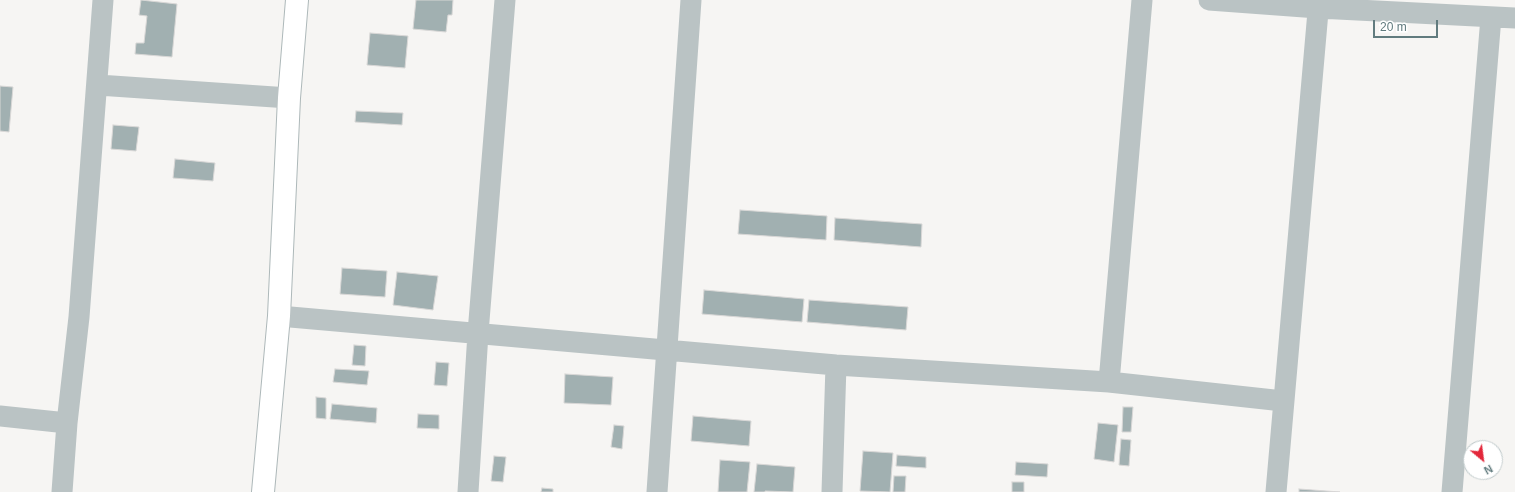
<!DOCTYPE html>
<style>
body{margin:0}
#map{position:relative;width:1515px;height:492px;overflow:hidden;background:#f6f5f3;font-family:Arial,sans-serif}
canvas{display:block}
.north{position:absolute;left:1463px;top:440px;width:40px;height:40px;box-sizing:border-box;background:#fff;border:1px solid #c0cacb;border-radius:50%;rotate:151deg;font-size:11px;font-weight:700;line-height:16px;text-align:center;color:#617b7e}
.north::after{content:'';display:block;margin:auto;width:14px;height:18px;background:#e3273a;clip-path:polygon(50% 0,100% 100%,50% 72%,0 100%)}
.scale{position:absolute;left:1373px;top:20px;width:65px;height:18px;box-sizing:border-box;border:2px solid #617b7e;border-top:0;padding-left:5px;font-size:12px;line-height:14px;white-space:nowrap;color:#617b7e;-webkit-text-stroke:3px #fff;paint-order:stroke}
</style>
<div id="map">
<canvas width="1515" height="492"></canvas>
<div class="north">N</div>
<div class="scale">20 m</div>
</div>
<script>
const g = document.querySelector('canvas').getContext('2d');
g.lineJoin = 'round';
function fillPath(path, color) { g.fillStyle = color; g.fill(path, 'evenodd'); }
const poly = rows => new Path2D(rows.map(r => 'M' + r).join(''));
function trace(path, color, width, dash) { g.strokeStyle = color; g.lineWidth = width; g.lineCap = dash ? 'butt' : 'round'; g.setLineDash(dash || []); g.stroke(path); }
const building = poly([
 [141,0,177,4,172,57,135,54,136,43,144,43,147,16,139,15,141,0],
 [416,0,453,0,452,15,448,15,446,32,413,29,416,0],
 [370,33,408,36,405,68,367,65,370,33],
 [0,86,13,87,9,132,0,131,0,86],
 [356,111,403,113,402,125,355,122,356,111],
 [113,125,139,127,136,151,111,149,113,125],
 [175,159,215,163,213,181,173,178,175,159],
 [740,210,827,216,826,240,738,234,740,210],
 [835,218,922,224,921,247,834,240,835,218],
 [342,268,387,271,385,297,340,294,342,268],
 [397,272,438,276,433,310,393,305,397,272],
 [704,290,804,299,802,322,702,314,704,290],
 [809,300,908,307,906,330,807,322,809,300],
 [354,345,366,346,365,366,352,365,354,345],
 [436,362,449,363,447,386,434,385,436,362],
 [335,369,369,371,367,385,333,382,335,369],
 [565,374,613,377,611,405,564,403,565,374],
 [316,397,326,398,326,419,316,418,316,397],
 [332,404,377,408,376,423,330,419,332,404],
 [1123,407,1133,407,1131,432,1122,432,1123,407],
 [418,414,439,415,439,429,417,428,418,414],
 [693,416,751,421,749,446,691,441,693,416],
 [1098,423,1118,425,1114,462,1094,459,1098,423],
 [614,425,624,426,622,449,611,447,614,425],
 [1121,439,1131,440,1129,466,1119,465,1121,439],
 [863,451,893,453,890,492,860,491,863,451],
 [897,455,926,457,926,468,896,466,897,455],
 [494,456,506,457,503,482,491,481,494,456],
 [720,460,750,462,747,492,718,492,720,460],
 [1016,462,1048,464,1047,477,1015,475,1016,462],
 [757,464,795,467,793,492,765,491,765,492,754,492,757,464],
 [894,476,906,476,905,492,893,492,894,476],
 [1012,482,1024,482,1024,492,1012,492,1012,482],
 [542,488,553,489,553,492,541,492,542,488],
 [1299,489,1340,492,1299,492,1299,489]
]);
const street = poly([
 [1209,0,1318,8,1515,18],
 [98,85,289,98],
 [279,316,836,365,1109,382,1283,401],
 [1109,382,1142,0],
 [0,416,67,423],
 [62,492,67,423,79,317,103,0],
 [468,492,478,333,505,0],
 [657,492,691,0],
 [832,492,836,365],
 [1276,492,1319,0],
 [1452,492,1491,17]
]);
const secondary = poly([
 [263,492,279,316,289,98,297,0]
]);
fillPath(building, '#a1b0b1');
trace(building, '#d8d7d6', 1);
trace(secondary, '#adb8b9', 24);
trace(street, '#bac3c4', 21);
trace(secondary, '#fff', 22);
</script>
